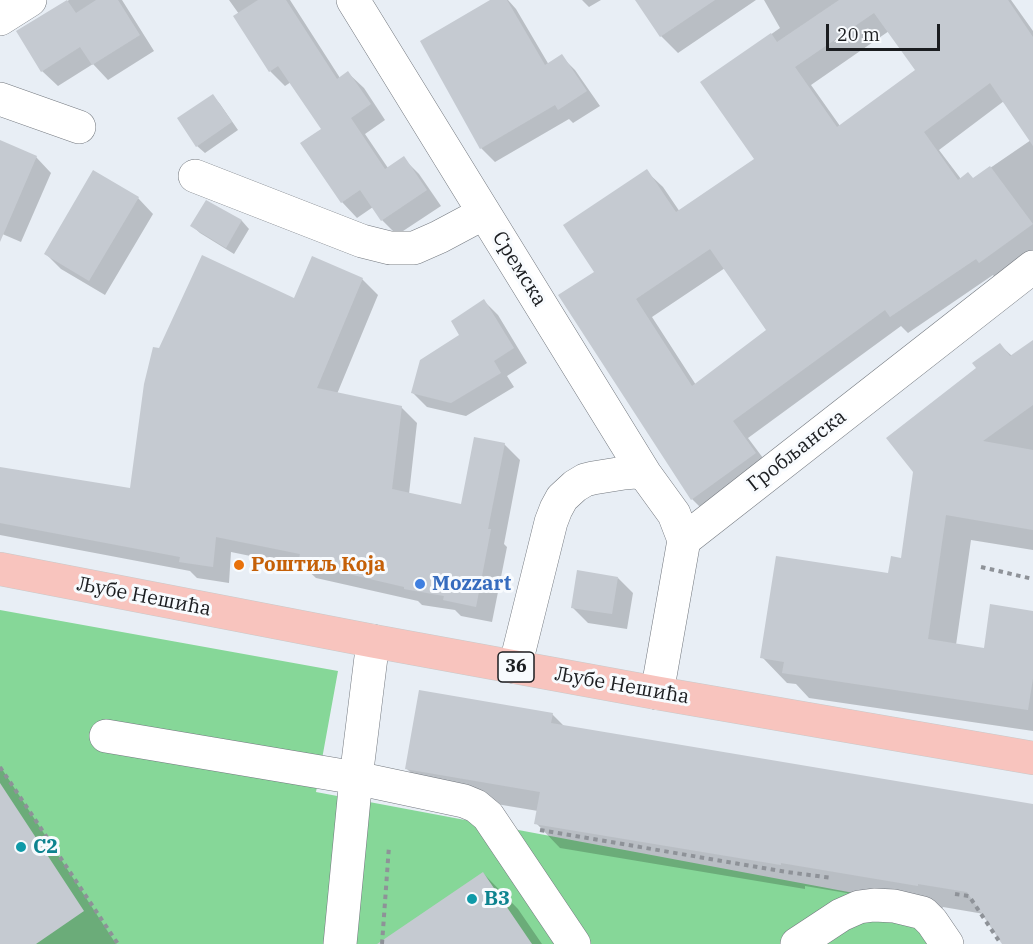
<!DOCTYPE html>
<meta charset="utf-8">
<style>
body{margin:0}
#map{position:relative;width:1033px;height:944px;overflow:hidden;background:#e8eef5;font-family:"IBM Plex Serif",serif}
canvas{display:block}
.scale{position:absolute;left:826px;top:24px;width:114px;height:27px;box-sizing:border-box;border:3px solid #1b1d20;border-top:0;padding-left:8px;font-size:18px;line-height:21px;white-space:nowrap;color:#1b1d20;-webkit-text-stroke:4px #f8fbfe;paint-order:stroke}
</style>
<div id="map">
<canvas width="1033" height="944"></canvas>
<div class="scale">20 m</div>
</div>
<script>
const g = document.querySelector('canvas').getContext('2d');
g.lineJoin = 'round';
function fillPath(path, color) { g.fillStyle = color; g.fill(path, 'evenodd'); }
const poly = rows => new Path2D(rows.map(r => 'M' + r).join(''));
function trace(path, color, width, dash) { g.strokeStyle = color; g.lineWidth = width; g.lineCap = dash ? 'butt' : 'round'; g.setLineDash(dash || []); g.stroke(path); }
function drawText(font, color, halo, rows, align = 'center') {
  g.font = font + ' "IBM Plex Serif",serif'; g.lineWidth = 6; g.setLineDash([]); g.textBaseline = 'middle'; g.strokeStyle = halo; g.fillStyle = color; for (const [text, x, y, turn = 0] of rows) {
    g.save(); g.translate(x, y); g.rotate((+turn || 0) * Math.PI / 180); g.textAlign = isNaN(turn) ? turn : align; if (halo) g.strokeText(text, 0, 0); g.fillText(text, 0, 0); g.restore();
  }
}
const green = poly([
 [0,610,338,671,316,792,939,909,961,944,0,944]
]);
const shadow = poly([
 [69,0,122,0,154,51,108,80,93,64,58,86,42,71,18,32],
 [229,0,290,0,340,78,348,73,364,88,385,120,365,134,388,168,403,158,419,174,441,206,397,235,382,220,373,207,357,218,342,202,323,129,291,82,285,86,270,71,239,14],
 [494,0,508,0,516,9,549,65,561,56,575,70,600,106,573,123,569,119,495,162,481,148,422,41],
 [582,0,601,0,589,7],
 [637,0,756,0,678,53,661,36],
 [764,0,1011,0,1033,31,1033,252,996,279,993,275,908,333,901,326,748,438,772,470,709,516,692,499,560,295,596,272,646,171,663,187,680,212,756,159,702,83,780,28],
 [889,31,917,70,840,126,811,85],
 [1004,101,1031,140,974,179,961,179,939,150],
 [725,268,768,331,696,385,652,317],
 [213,96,220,104,238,130,205,153,197,146],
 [0,142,36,157,51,173,21,242,0,233],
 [138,198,153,214,105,295,61,269,46,254],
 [206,202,242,221,249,229,234,254,200,233,192,226],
 [362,279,378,295,337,394,401,407,417,423,409,494,462,506,504,444,520,460,504,544,507,547,492,622,461,616,455,610,422,605,418,601,316,578,304,567,231,552,229,583,197,578,190,571,0,535,0,468,131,490,160,350,295,300],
 [484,301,498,315,527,363,507,376,514,387,466,416,427,407,413,393,461,336],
 [1000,345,1012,356,1033,359,1033,550,971,540,956,645,985,649,1033,613,1033,731,809,698,796,684,787,683,762,657,890,575,902,560,978,368],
 [618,578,633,593,627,629,588,623,572,607],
 [552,714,564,726,1033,806,1033,944,1004,944,984,914,943,907,942,909,805,886,805,889,560,848,536,823,538,811,431,793,407,769],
 [0,766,116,944,0,944],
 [483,873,518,909,542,944,417,944]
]);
const building = poly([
 [67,0,76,13,96,0,118,0,140,35,92,65,80,47,41,72,16,31],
 [258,0,286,0,337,79,348,71,371,104,351,118,385,169,404,156,427,190,381,221,360,190,341,203,300,143,321,129,278,66,269,72,233,16],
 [490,0,507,0,545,65,562,54,587,91,558,110,555,105,480,149,420,41],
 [635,0,715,0,660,37],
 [839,0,1008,0,1033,37,1033,146,990,83,924,132,958,180,968,172,973,178,990,166,1033,224,979,263,976,259,890,317,885,310,733,421,756,453,691,500,558,295,594,272,563,225,647,169,676,212,754,159,700,82,771,33,777,42],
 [874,13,915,70,837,127,795,67],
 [710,249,766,330,692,386,636,299],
 [213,94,232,122,196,147,177,118],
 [0,140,37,156,0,242],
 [93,170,139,197,89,281,44,254],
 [206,200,242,220,226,248,190,226],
 [202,255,294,298,312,256,363,278,317,388,402,406,392,489,461,504,474,437,505,443,488,529,491,529,476,607,443,600,444,596,404,589,404,587,298,562,300,554,216,537,213,567,179,562,180,557,0,523,0,467,130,488,144,384,153,347,159,348],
 [484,299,514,348,494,361,501,373,451,403,411,393,420,360,459,335,451,321],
 [1033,340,1033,405,983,441,1033,450,1033,530,946,515,928,639,984,648,990,604,1033,611,1033,678,1028,710,782,673,784,662,760,658,776,556,888,573,891,556,901,558,913,472,886,438,976,368,972,363,1000,343,1010,356],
 [577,570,618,577,612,614,571,608],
 [419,690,553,713,551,723,1033,804,1033,944,1002,944,967,892,918,884,918,886,781,863,781,865,534,824,540,792,405,769],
 [0,783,84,911,36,944,0,944],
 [483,872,532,944,377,944]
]);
const path = poly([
 [981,567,1033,579],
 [0,767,118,944],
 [540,830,787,872,832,878],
 [955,894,969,896,1001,944],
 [382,944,389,846]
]);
const minor = poly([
 [353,0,645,474,674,514,684,540],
 [0,19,30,0],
 [0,99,79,127],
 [195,176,362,241,390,248,414,248,439,237,484,213],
 [515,667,551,522,556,509,562,498,575,486,585,480,593,478,624,473,635,472,645,474],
 [657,693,684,540,1033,267],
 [106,736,356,778,464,801,476,806,488,816,574,944],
 [340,944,356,778,373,641],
 [797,944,841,915,859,907,874,905,894,906,923,913,932,922,947,944]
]);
const major = poly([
 [0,569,373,641,657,693,1033,758]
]);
const markers = [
 [239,565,6,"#e8710a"],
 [420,584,6,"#3f7fe0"],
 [21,847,6,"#0f9aa8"],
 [472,899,6,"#0f9aa8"]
];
const shields = [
 [516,667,36]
];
const shieldNames = [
 ["36",516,667]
];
const streetNames = [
 ["Сремска",519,269,58],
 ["Гробљанска",797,451,-38],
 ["Љубе Нешића",144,597,11],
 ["Љубе Нешића",622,686,10]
];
const foodNames = [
 ["Роштиљ Која",251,565]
];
const shopNames = [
 ["Mozzart",432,584]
];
const cultureNames = [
 ["C2",33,847],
 ["B3",484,899]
];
fillPath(green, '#86d798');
fillPath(shadow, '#0003');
fillPath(building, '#c5cad1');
trace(minor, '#73787f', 34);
trace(major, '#c8c9c9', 34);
trace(path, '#8e9298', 4, [4.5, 4.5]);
trace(minor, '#fff', 33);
trace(major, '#f8c4be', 33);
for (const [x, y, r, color] of markers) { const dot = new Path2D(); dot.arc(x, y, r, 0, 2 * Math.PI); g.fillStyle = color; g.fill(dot); trace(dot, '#f8fbfe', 2); }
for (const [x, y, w] of shields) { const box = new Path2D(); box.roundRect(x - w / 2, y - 15, w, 30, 4.5); g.fillStyle = '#f8fbfe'; g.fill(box); trace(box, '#1b1d20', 1.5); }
drawText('bold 18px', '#1b1d20', null, shieldNames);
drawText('20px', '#1b1d20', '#f8fbfe', streetNames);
drawText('bold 20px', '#c56008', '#f8fbfe', foodNames, 'left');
drawText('bold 20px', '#366cbe', '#f8fbfe', shopNames, 'left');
drawText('bold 20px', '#0d838f', '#f8fbfe', cultureNames, 'left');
</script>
